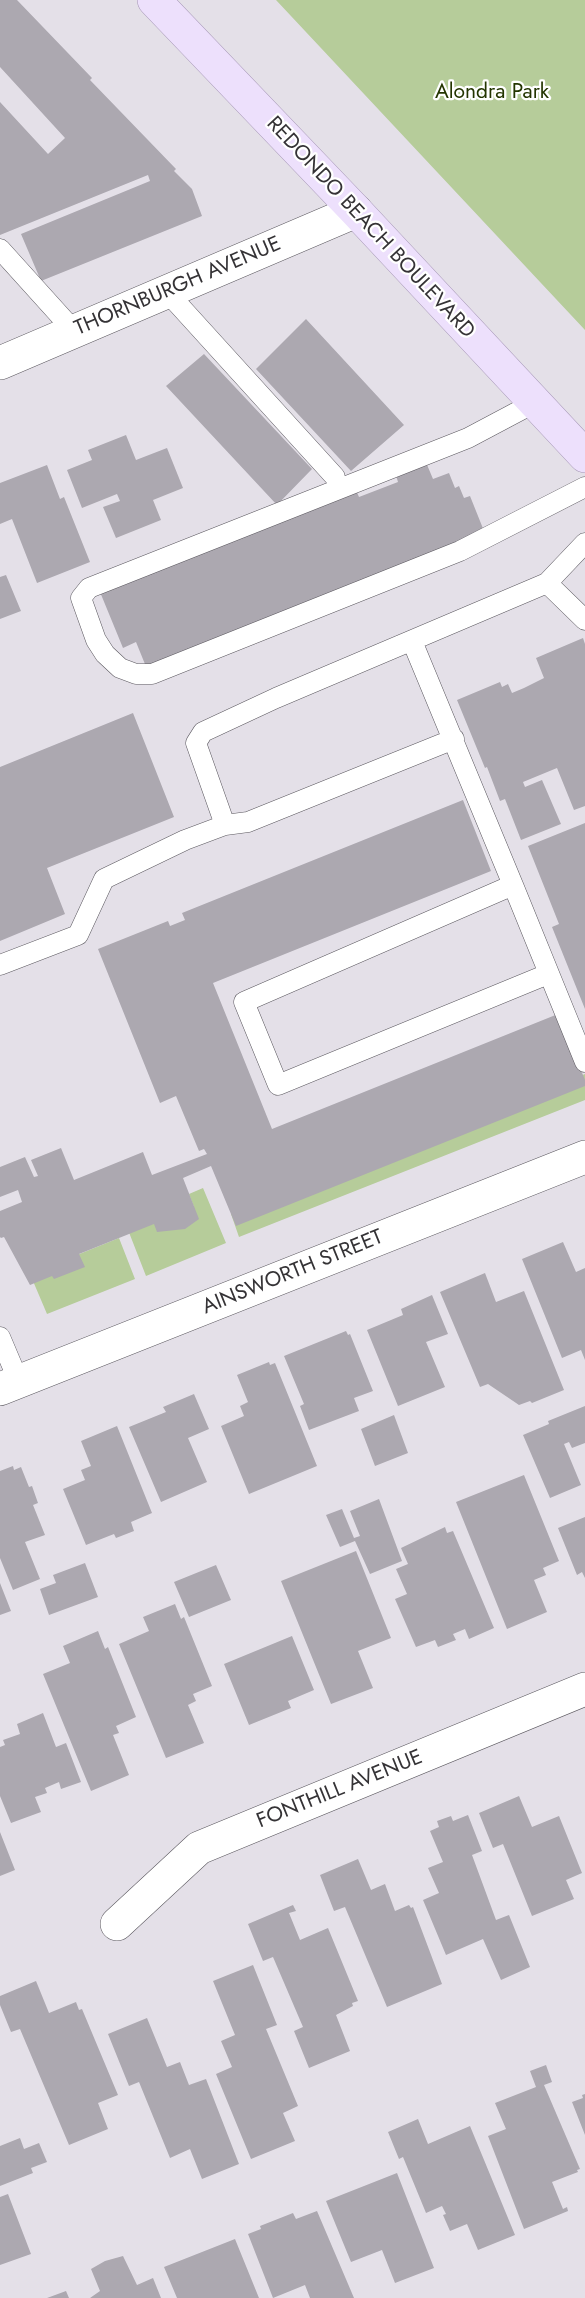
<!DOCTYPE html>
<style>
body{margin:0}
canvas{display:block;background:#e4e0e8}
</style>
<canvas width="585" height="2298"></canvas>
<script>
const g = document.querySelector('canvas').getContext('2d');
g.lineJoin = 'round';
function fillPath(path, color) { g.fillStyle = color; g.fill(path, 'evenodd'); }
const poly = rows => new Path2D(rows.map(r => 'M' + r).join(''));
function trace(path, color, width, dash) { g.strokeStyle = color; g.lineWidth = width; g.lineCap = dash ? 'butt' : 'round'; g.setLineDash(dash || []); g.stroke(path); }
function drawText(font, color, halo, rows, align = 'center') {
  g.font = font + ' Jost,sans-serif'; g.lineWidth = 4.5; g.setLineDash([]); g.textBaseline = 'middle'; g.strokeStyle = halo; g.fillStyle = color; for (const [text, x, y, turn = 0] of rows) {
    g.save(); g.translate(x, y); g.rotate((+turn || 0) * Math.PI / 180); g.textAlign = isNaN(turn) ? turn : align; if (halo) g.strokeText(text, 0, 0); g.fillText(text, 0, 0); g.restore();
  }
}
const green = poly([
 [276,0,585,0,585,330],
 [585,1074,585,1100,239,1237,231,1214],
 [203,1188,226,1243,146,1276,123,1217,194,1207,189,1194],
 [119,1238,135,1279,47,1314,30,1274]
]);
const building = poly([
 [0,0,17,0,92,78,90,80,176,169,174,171,192,189,202,216,41,281,21,234,150,181,148,175,0,235,0,102,48,154,65,138,0,67],
 [306,319,404,425,351,471,256,369],
 [204,354,312,469,277,505,166,386],
 [126,435,136,460,167,448,183,488,153,500,161,520,116,538,103,507,120,501,117,494,82,508,67,470,92,460,88,450],
 [425,460,433,479,449,473,455,488,459,486,464,498,470,496,486,536,149,674,136,642,123,648,100,592,356,490,359,497,398,482,395,472],
 [47,465,60,499,64,497,90,562,37,583,12,519,0,524,0,483],
 [6,575,21,611,0,619,0,577],
 [583,638,585,644,585,806,574,810,557,768,523,782,525,787,542,780,561,824,521,840,505,799,500,801,487,767,485,768,457,700,500,682,502,687,508,684,512,693,524,688,544,678,536,658],
 [133,713,174,817,47,868,65,914,0,941,0,767],
 [463,800,491,871,213,983,272,1129,558,1014,585,1080,585,1086,236,1226,211,1166,183,1178,199,1219,185,1229,157,1232,154,1224,79,1254,85,1267,54,1279,52,1276,30,1285,4,1237,1,1238,0,1237,0,1211,22,1202,18,1190,0,1197,0,1167,25,1157,34,1177,38,1176,31,1160,61,1148,74,1180,143,1152,152,1175,207,1154,204,1149,199,1151,176,1096,160,1103,98,949,168,921,170,926,185,920,182,913],
 [585,823,585,1009,552,927,559,924,528,846],
 [563,1242,576,1272,585,1268,585,1360,581,1350,562,1358,522,1259],
 [485,1273,496,1302,524,1291,564,1390,532,1403,530,1401,519,1405,488,1384,480,1387,440,1292],
 [432,1295,448,1334,426,1342,445,1387,398,1406,367,1330,403,1315,401,1309],
 [346,1331,348,1335,350,1334,373,1391,354,1398,359,1411,309,1430,300,1406,304,1404,284,1356],
 [269,1362,270,1365,275,1363,317,1466,249,1494,221,1426,244,1416,240,1406,248,1402,237,1375],
 [194,1394,209,1429,188,1438,207,1482,161,1502,129,1427,166,1412,163,1407],
 [585,1406,585,1443,572,1448,569,1442,564,1444,581,1485,550,1498,523,1435,549,1424,548,1421],
 [394,1415,408,1453,375,1466,361,1429],
 [117,1426,152,1513,131,1522,134,1531,116,1538,114,1534,86,1545,63,1489,85,1480,81,1470,91,1466,81,1441],
 [13,1466,14,1470,21,1467,29,1487,32,1486,38,1503,33,1505,45,1535,25,1542,40,1579,13,1590,0,1558,0,1471],
 [524,1475,559,1561,543,1568,546,1575,534,1580,547,1612,507,1629,456,1502],
 [379,1499,402,1561,370,1574,355,1541,340,1547,326,1515,342,1509,354,1538,360,1536,350,1511],
 [585,1517,585,1578,582,1572,577,1575,558,1528],
 [445,1527,447,1533,453,1531,494,1628,469,1639,465,1629,453,1634,456,1640,438,1647,435,1640,416,1647,395,1599,407,1594,396,1569,408,1564,401,1548],
 [356,1551,391,1638,358,1651,373,1688,331,1704,281,1581],
 [85,1563,98,1597,49,1615,40,1589,56,1583,53,1575],
 [216,1565,231,1600,189,1617,174,1582],
 [0,1583,11,1611,0,1615],
 [175,1604,181,1619,184,1617,212,1686,193,1694,196,1701,188,1705,204,1743,166,1758,119,1644,149,1631,143,1617],
 [98,1631,105,1649,108,1647,136,1717,116,1726,119,1733,113,1735,129,1775,91,1791,43,1674,70,1663,63,1646],
 [292,1636,314,1690,288,1701,291,1708,249,1725,224,1664],
 [43,1713,56,1747,66,1743,81,1782,61,1789,59,1782,45,1788,47,1793,35,1797,41,1812,11,1823,0,1796,0,1747,5,1745,3,1740,20,1734,17,1724],
 [519,1796,532,1827,559,1816,582,1873,566,1880,574,1899,532,1916,503,1844,493,1848,479,1813],
 [468,1815,482,1851,472,1855,496,1920,509,1915,530,1967,501,1980,483,1939,446,1955,423,1900,439,1893,428,1868,443,1862,430,1831,439,1827,437,1821,451,1816,453,1821],
 [0,1832,15,1870,0,1876],
 [358,1859,371,1890,385,1884,395,1911,409,1905,411,1908,413,1907,442,1984,387,2007,345,1907,334,1911,320,1875],
 [293,1905,296,1911,289,1913,300,1940,328,1928,358,2001,352,2003,353,2006,336,2015,350,2051,309,2068,294,2031,303,2027,273,1957,263,1961,248,1924],
 [253,1965,277,2025,266,2029,298,2106,283,2113,295,2141,251,2159,216,2074,232,2067,221,2041,235,2035,213,1981],
 [36,1981,49,2013,76,2002,79,2010,82,2009,118,2095,98,2103,108,2129,69,2145,20,2029,11,2032,0,2005,0,1996],
 [147,2018,167,2067,180,2062,189,2085,206,2079,239,2164,202,2179,190,2149,170,2158,139,2082,129,2086,108,2034],
 [546,2065,552,2082,544,2085,580,2169,577,2170,578,2172,552,2182,563,2209,567,2207,568,2211,524,2229,488,2136,506,2129,495,2103,536,2087,530,2071],
 [585,2094,585,2135,572,2102,583,2098,582,2095],
 [418,2119,428,2144,470,2126,515,2235,478,2250,467,2224,450,2231,443,2215,446,2214,442,2206,426,2213,403,2157,399,2159,388,2132],
 [20,2138,24,2149,39,2143,47,2162,31,2168,33,2173,0,2186,0,2146],
 [397,2173,434,2268,395,2283,382,2250,351,2262,326,2201],
 [8,2194,31,2254,0,2265,0,2197],
 [317,2211,354,2298,310,2298,305,2285,273,2298,248,2234,261,2229,260,2226,293,2213,296,2219],
 [235,2239,259,2298,177,2298,164,2267],
 [123,2256,137,2285,153,2278,161,2298,90,2298,100,2291,91,2269,105,2261],
 [66,2291,69,2298,47,2298]
]);
const service = poly([
 [0,249,74,331],
 [167,292,335,477],
 [534,403,468,438,89,588,81,598,96,640,105,654,120,668,136,674,152,674,460,551,585,487],
 [585,543,547,583,585,620],
 [412,641,513,885,244,1002,278,1085,548,974],
 [454,739,248,822,225,825,196,743,203,732,276,698,547,583],
 [513,885,585,1062],
 [0,965,78,935,104,879,185,840,225,825],
 [0,1337,19,1382]
]);
const minor = poly([
 [0,363,356,211],
 [0,1389,585,1157],
 [117,1924,199,1848,585,1689]
]);
const primary = poly([
 [154,0,356,211,585,456]
]);
const parkNames = [
 ["Alondra Park",492,93]
];
const streetNames = [
 ["REDONDO BEACH BOULEVARD",370,228,47],
 ["THORNBURGH AVENUE",178,287,-23],
 ["AINSWORTH STREET",293,1273,-22],
 ["FONTHILL AVENUE",340,1790,-22]
];
fillPath(green, '#b6cc9a');
fillPath(building, '#aca8b0');
trace(service, '#5b585f', 21);
trace(minor, '#5b585f', 34);
trace(primary, '#a596b5', 34);
trace(service, '#fff', 20);
trace(minor, '#fff', 33);
trace(primary, '#ede0fc', 33);
drawText('21px', '#233500', '#fff', parkNames);
drawText('21px', '#353336', '#fff', streetNames);
</script>
